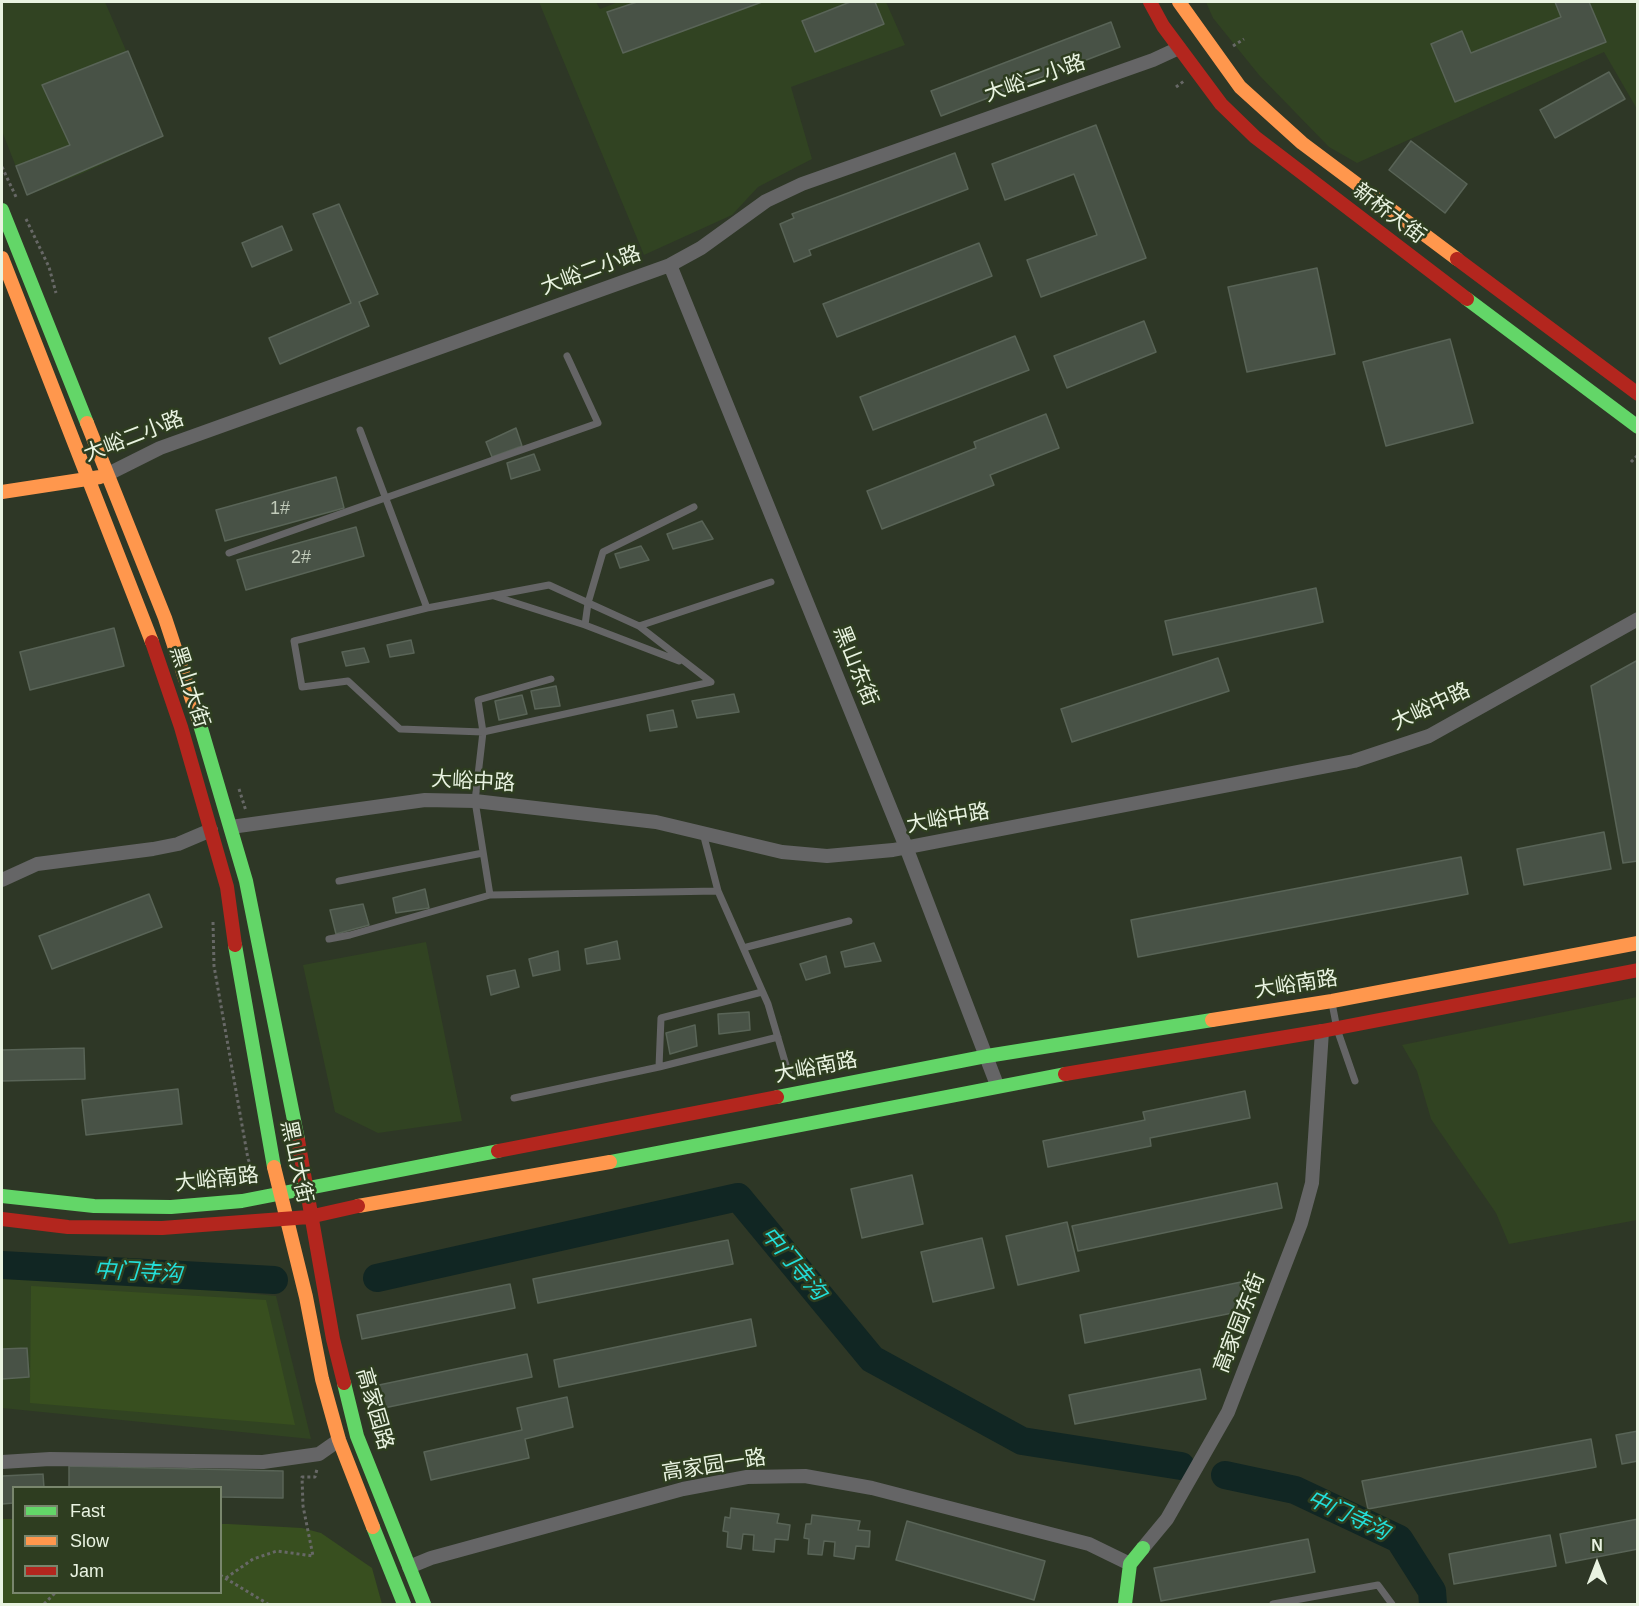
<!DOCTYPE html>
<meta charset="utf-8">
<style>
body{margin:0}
#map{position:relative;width:1639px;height:1606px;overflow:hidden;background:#2e3726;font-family:Helvetica,sans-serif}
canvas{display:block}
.frame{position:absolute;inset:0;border:3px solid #e9f3e1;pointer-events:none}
.legend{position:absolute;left:12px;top:1486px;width:210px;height:108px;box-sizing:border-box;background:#2e3d20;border:2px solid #79866d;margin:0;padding:8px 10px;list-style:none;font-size:18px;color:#e9f3e1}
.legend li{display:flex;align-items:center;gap:12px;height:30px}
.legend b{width:30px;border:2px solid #79866d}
.north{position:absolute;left:1567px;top:1534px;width:60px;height:60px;-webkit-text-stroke:4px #2e3d20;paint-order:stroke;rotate:0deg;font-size:16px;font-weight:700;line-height:24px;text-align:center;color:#e9f3e1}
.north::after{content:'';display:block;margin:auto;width:21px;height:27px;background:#e9f3e1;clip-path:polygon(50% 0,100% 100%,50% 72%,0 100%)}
</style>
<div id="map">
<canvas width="1639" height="1606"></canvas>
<div class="frame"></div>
<ul class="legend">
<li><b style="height:8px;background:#63d668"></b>Fast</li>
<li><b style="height:8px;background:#ff974d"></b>Slow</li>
<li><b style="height:8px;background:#b3261e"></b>Jam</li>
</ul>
<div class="north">N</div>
</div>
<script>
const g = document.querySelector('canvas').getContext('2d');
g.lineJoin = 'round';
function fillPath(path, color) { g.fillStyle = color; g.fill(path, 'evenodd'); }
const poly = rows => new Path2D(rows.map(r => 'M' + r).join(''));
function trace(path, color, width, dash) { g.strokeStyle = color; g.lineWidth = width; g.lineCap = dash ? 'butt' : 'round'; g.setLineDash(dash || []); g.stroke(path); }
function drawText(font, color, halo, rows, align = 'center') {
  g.font = font + ' Helvetica,"Noto Sans SC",sans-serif'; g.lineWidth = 5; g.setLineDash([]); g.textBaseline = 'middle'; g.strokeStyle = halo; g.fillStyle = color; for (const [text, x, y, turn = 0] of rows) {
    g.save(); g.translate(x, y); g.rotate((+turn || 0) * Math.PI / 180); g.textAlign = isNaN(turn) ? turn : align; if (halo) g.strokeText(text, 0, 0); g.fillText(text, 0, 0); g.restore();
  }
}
const built = poly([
 [2,2,105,2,163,136,81,174,27,195,2,131],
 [539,2,596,2,600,9,618,2,886,2,905,45,791,87,812,159,758,187,732,215,644,255],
 [1206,2,1637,2,1637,109,1604,52,1357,163,1329,147,1259,75,1213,18],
 [426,942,462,1121,378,1133,335,1112,303,965],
 [1637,997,1637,1220,1509,1244,1496,1213,1431,1119,1417,1071,1402,1045],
 [2,1268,276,1296,311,1439,2,1408]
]);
const green = poly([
 [31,1286,266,1300,295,1425,30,1403],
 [2,1519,13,1519,14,1592,220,1592,221,1524,228,1524,302,1528,321,1533,372,1568,382,1604,2,1604]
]);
const river = poly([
 [2,1265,274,1280],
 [377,1278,738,1197,872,1359,1022,1441,1181,1466],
 [1225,1475,1295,1490,1399,1539,1432,1591,1433,1604]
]);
const building = poly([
 [637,2,762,2,623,53,607,12,637,2],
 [850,2,875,2,884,24,815,52,802,21,850,2],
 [1555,2,1589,2,1606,42,1455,102,1431,44,1462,31,1471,53,1561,17,1555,2],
 [1111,22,1120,47,941,116,931,91,1111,22],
 [128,51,163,136,27,195,16,166,70,145,42,85,128,51],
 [1609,72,1625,99,1555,138,1540,110,1609,72],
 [1096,125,1146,258,1041,297,1027,260,1097,235,1074,174,1005,200,992,164,1096,125],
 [1411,141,1467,184,1445,213,1389,170,1411,141],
 [955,153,968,189,809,250,811,255,794,262,780,224,794,218,792,214,955,153],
 [339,204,378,294,359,302,369,326,280,364,269,338,351,303,313,214,339,204],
 [282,226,292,250,252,267,242,243,282,226],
 [979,243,992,276,837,337,823,304,979,243],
 [1317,268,1335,354,1247,372,1228,287,1317,268],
 [1144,321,1156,352,1067,388,1054,356,1144,321],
 [1015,336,1029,370,873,430,860,397,1015,336],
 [1450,339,1473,423,1386,446,1363,362,1450,339],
 [1046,414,1059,448,990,475,994,485,882,529,867,491,976,448,974,442,1046,414],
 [516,428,522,446,492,457,486,442,516,428],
 [534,454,540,470,511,479,507,463,534,454],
 [336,477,344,508,225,541,216,510,336,477],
 [702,521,713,539,673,549,667,534,702,521],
 [356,527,364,556,246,590,237,560,356,527],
 [641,546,649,560,620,568,615,554,641,546],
 [1316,588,1323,622,1173,655,1165,621,1316,588],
 [114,628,124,666,30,690,20,652,114,628],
 [411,640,414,653,390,657,387,645,411,640],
 [364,648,369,662,346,666,342,652,364,648],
 [1218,658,1229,691,1072,742,1061,709,1218,658],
 [1638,660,1638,861,1623,863,1591,686,1638,660],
 [556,686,560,706,535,709,531,691,556,686],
 [734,694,739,712,697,718,692,701,734,694],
 [522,695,527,714,499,720,495,701,522,695],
 [673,710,677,727,650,731,647,715,673,710],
 [1604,832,1611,869,1524,885,1517,849,1604,832],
 [1461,857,1468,894,1138,957,1131,920,1461,857],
 [425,889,429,908,396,913,393,898,425,889],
 [149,894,162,927,52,969,39,936,149,894],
 [363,904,369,925,336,934,330,910,363,904],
 [617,941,620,959,587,964,585,949,617,941],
 [874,943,881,961,845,967,841,952,874,943],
 [558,951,560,970,533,976,529,959,558,951],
 [826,956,830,973,806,980,800,964,826,956],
 [515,970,519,987,491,995,487,976,515,970],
 [749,1012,750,1030,719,1034,718,1014,749,1012],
 [695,1025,697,1046,670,1054,666,1033,695,1025],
 [84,1048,85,1079,2,1081,2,1050,84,1048],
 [178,1089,182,1124,86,1135,82,1100,178,1089],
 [1245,1091,1250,1118,1150,1138,1151,1146,1048,1167,1043,1141,1145,1120,1143,1112,1245,1091],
 [912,1175,923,1224,862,1238,851,1189,912,1175],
 [1277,1183,1282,1208,1078,1251,1072,1226,1277,1183],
 [1067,1222,1079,1271,1018,1285,1006,1236,1067,1222],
 [982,1238,994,1288,933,1302,921,1252,982,1238],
 [728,1240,733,1264,538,1303,533,1279,728,1240],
 [1241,1282,1247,1310,1085,1343,1080,1315,1241,1282],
 [510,1284,515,1308,362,1339,357,1315,510,1284],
 [751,1319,756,1346,559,1387,554,1360,751,1319],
 [27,1348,29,1377,2,1379,2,1349,27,1348],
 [527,1354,532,1377,384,1408,379,1385,527,1354],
 [1200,1369,1206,1399,1075,1424,1069,1395,1200,1369],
 [567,1397,573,1427,525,1439,529,1458,431,1480,424,1452,522,1430,517,1408,567,1397],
 [1638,1431,1638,1461,1622,1464,1616,1435,1638,1431],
 [1591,1439,1596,1467,1368,1509,1362,1481,1591,1439],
 [69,1466,283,1471,283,1498,220,1497,220,1488,69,1488,69,1466],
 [43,1474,44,1488,14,1488,14,1503,2,1504,2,1476,43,1474],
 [731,1508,779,1514,777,1523,790,1525,788,1540,775,1539,774,1552,753,1550,754,1535,743,1534,741,1549,727,1547,728,1532,723,1531,725,1517,730,1518,731,1508],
 [812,1515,860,1521,858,1530,870,1531,869,1547,856,1546,854,1559,834,1556,835,1542,824,1541,822,1555,808,1554,809,1539,804,1538,806,1524,811,1524,812,1515],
 [1638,1519,1638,1549,1566,1563,1560,1534,1638,1519],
 [907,1521,1045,1561,1034,1600,896,1560,907,1521],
 [1550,1535,1556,1566,1454,1584,1449,1554,1550,1535],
 [1308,1539,1315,1572,1161,1601,1154,1568,1308,1539]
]);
const path = poly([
 [1233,46,1244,39],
 [1176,87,1184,81],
 [2,167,17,199],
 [26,219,49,267,56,293],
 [1631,462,1638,455],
 [239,789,246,811],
 [213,922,214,966,248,1159,257,1180],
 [220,1575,268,1604],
 [226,1578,253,1559,277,1551,313,1556,303,1506,302,1477,315,1477,317,1469],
 [44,1604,56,1592]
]);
const lane = poly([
 [360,430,427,608,294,641,302,687,348,681,400,729,483,732,711,682,639,626,549,585,427,608],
 [229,553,598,423,567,356],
 [494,596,585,625,679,661],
 [585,625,588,603,603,552,694,507],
 [639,626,771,582],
 [703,833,718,891],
 [339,881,483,853],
 [490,895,718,891,768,1004,788,1072],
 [329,939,350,935,490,895,475,801,483,732,478,700,551,679],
 [743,948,849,921],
 [762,992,661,1018,659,1067,778,1037],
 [1332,1003,1337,1029,1355,1081],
 [514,1098,659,1067],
 [1273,1604,1378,1585,1392,1604]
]);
const street = poly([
 [670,265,906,847,997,1085],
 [106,475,160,448,670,265,701,248,766,201,802,184,1153,60,1179,48],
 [231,827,425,800,475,801,656,822,782,852,827,856,893,850,1354,761,1429,736,1638,619],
 [2,880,37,864,153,849,178,844,211,830],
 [2,1462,50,1459,263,1462,319,1454,339,1440],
 [1143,1548,1167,1519,1228,1412,1301,1223,1312,1183,1322,1031],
 [409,1567,431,1558,683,1489,747,1477,805,1476,872,1488,1089,1544,1130,1564]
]);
const fast = poly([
 [2,210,87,423],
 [1467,299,1638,427],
 [198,718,246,881,298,1140],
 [235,945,274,1167],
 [777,1097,987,1056,1212,1020],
 [610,1162,1065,1074],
 [2,1196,94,1206,171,1207,242,1201,498,1151],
 [344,1383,357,1436,424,1604],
 [373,1527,404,1604],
 [1125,1604,1130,1564,1143,1548]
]);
const slow = poly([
 [1179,2,1240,87,1302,143,1457,259],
 [2,258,152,642],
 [87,423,165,618,198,718],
 [2,492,100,477],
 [1212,1020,1332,1001,1638,943],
 [274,1167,306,1297,322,1379,339,1440,373,1527],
 [358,1206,610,1162]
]);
const jam = poly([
 [1150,2,1163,26,1221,104,1255,137,1467,299],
 [1457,259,1638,394],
 [152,642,181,727,227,887,235,945],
 [1065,1074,1322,1031,1638,970],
 [298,1140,333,1339,344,1383],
 [498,1151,777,1097],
 [2,1219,68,1227,162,1228,309,1217,358,1206]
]);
const numberNames = [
 ["1#",280,509],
 ["2#",301,558]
];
const streetNames = [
 ["大峪二小路",1035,79,-19],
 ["新桥大街",1389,214,37],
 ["大峪二小路",591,271,-20],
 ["大峪二小路",134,437,-21],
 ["黑山东街",855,666,68],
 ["黑山大街",189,687,72],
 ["大峪中路",1431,707,-25],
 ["大峪中路",473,782,3],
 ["大峪中路",948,819,-10],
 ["大峪南路",1296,985,-9],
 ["大峪南路",816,1068,-11],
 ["黑山大街",296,1162,78],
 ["大峪南路",217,1180,-6],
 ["高家园东街",1240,1323,-69],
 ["高家园路",374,1409,74],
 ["高家园一路",714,1466,-9]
];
const waterNames = [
 ["中门寺沟",793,1264,50],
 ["中门寺沟",138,1273,3],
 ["中门寺沟",1348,1516,25]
];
fillPath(built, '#314322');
fillPath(green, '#384f1f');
trace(river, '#112623', 28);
fillPath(building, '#485246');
trace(building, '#596457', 1.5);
trace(path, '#676866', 3, [3, 3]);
trace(lane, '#656566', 7);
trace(street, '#656566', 14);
trace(fast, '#63d668', 14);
trace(slow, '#ff974d', 14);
trace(jam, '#b3261e', 14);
drawText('18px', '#c1cbba', null, numberNames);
drawText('21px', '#e9f3e1', '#2e3d20', streetNames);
drawText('italic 22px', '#23ded8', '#2e3d20', waterNames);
</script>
